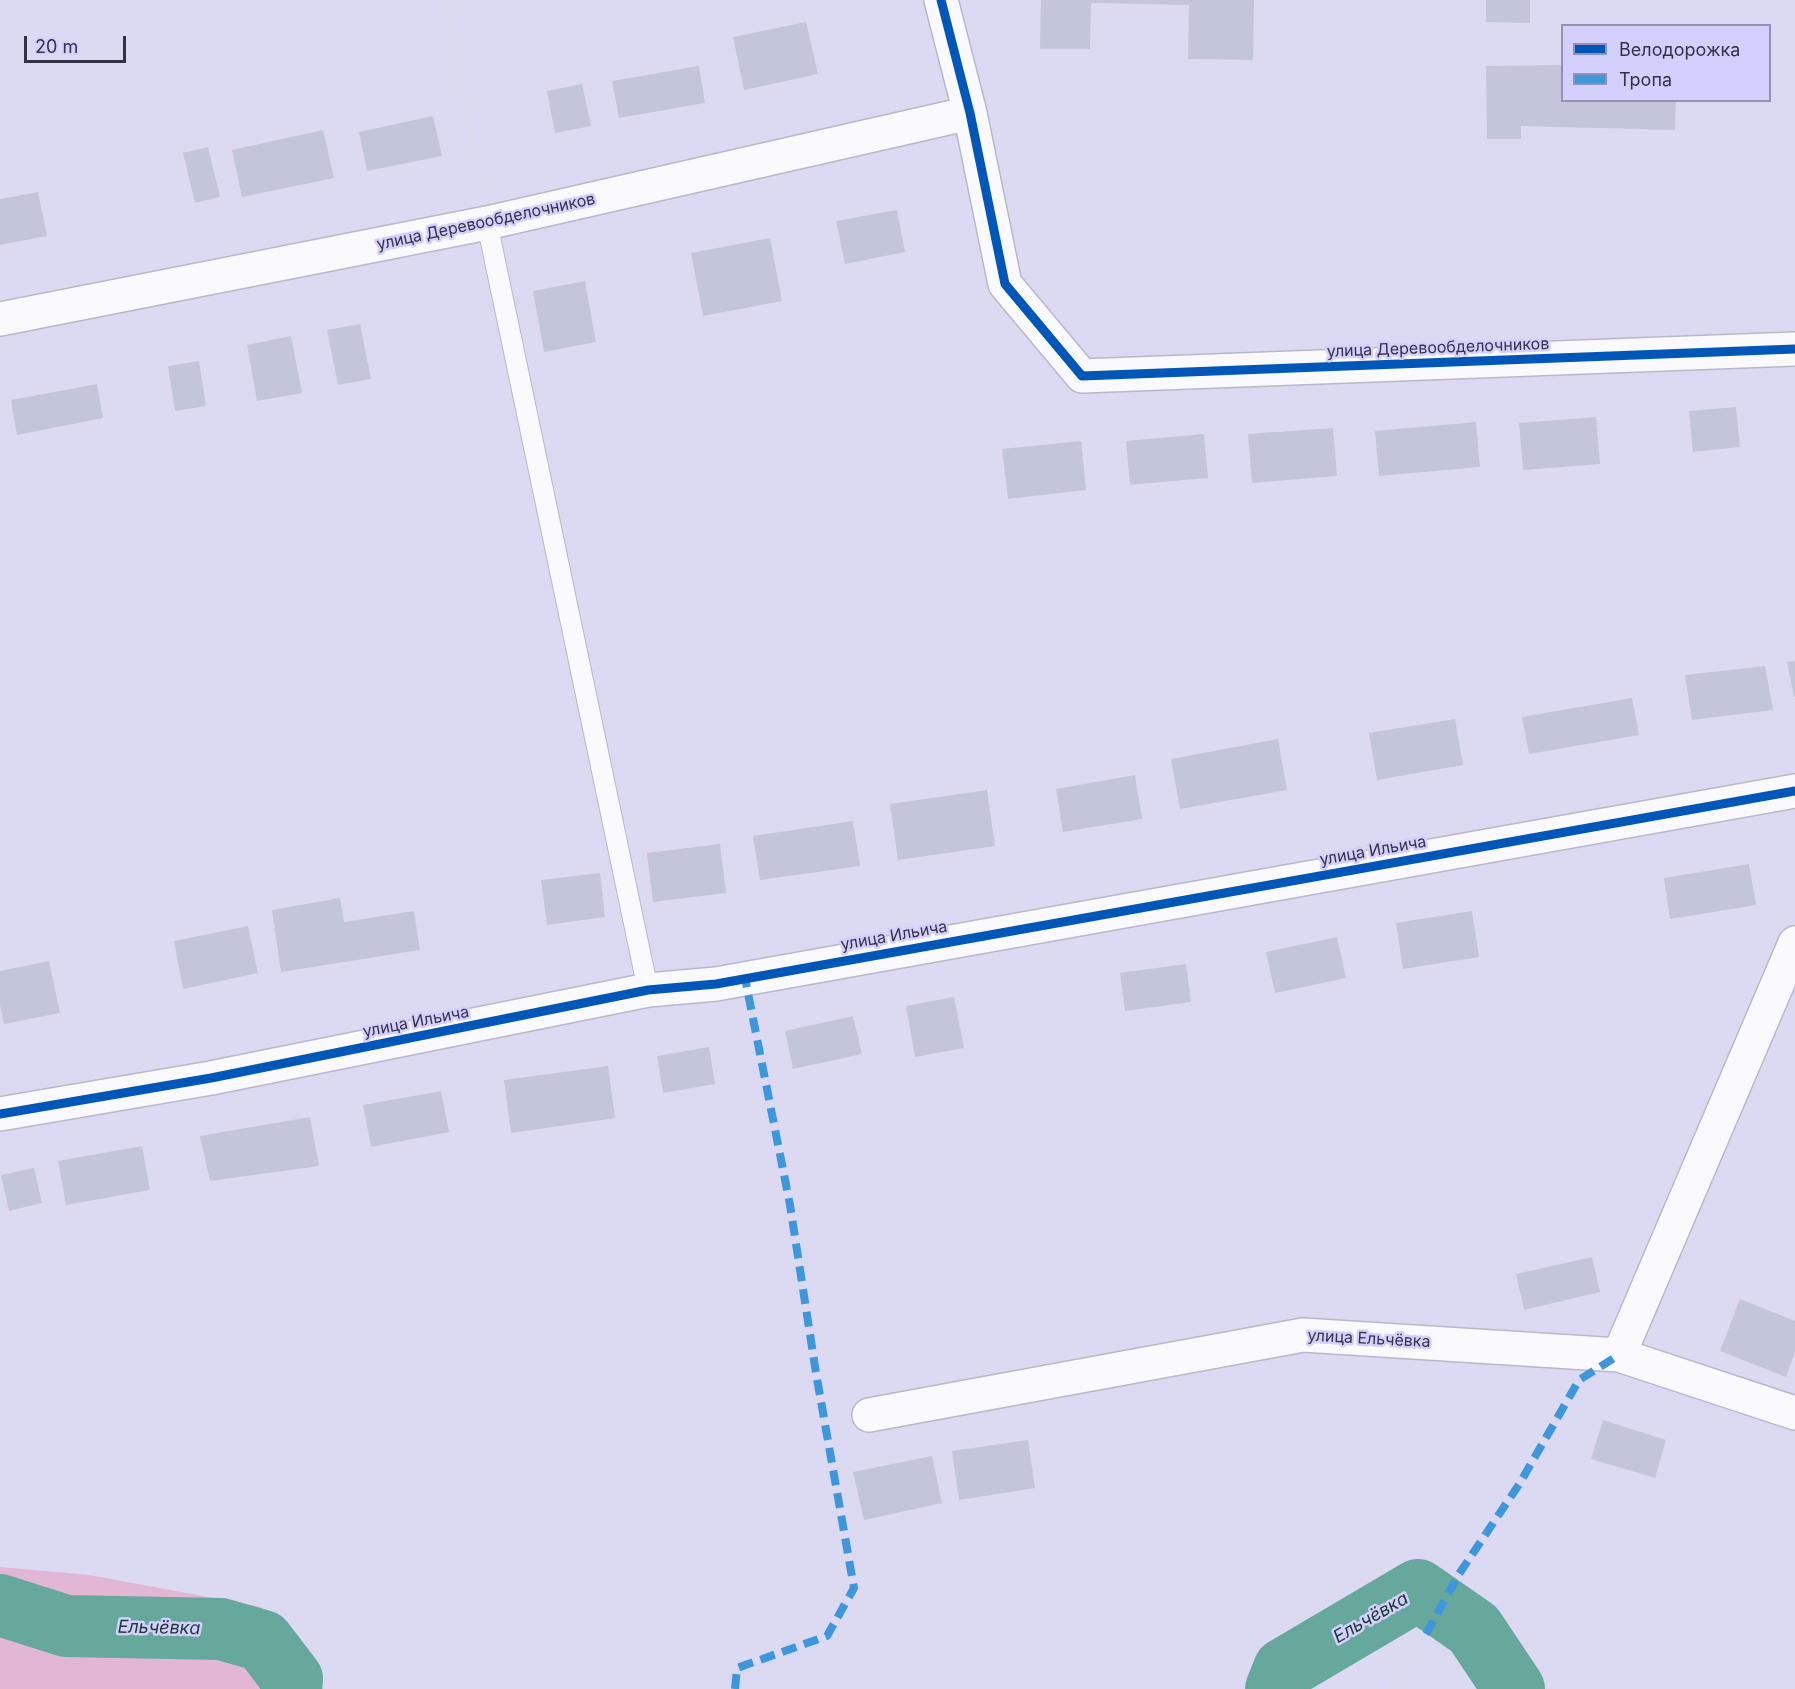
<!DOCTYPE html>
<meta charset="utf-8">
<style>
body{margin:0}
#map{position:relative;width:1795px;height:1689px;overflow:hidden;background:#dcdaf2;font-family:Inter,sans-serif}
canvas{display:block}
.legend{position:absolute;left:1561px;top:24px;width:210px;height:78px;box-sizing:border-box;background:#d4d0fd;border:2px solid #9491b5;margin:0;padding:8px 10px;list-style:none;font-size:18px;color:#353248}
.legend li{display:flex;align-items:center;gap:12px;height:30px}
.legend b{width:30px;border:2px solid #9491b5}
.scale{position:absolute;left:24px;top:36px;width:102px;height:27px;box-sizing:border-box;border:3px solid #353248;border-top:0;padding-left:8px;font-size:18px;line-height:21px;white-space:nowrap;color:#353248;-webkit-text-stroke:4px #d4d0fd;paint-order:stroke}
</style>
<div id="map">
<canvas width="1795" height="1689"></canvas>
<ul class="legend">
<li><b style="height:8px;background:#0057b8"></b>Велодорожка</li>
<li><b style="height:8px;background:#3e97db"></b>Тропа</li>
</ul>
<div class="scale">20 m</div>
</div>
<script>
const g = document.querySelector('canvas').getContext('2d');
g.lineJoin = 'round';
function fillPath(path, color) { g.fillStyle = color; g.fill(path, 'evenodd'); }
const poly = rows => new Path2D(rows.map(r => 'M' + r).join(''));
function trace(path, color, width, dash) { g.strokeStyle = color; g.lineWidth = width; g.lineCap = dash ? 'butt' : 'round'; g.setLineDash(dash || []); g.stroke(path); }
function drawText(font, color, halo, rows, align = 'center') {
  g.font = font + ' Inter,sans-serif'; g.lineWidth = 5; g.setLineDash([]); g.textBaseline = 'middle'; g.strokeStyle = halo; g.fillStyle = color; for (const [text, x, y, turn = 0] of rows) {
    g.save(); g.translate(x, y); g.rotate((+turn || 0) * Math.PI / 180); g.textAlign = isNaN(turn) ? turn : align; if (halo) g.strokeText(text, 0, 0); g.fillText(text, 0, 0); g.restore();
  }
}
const green = poly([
 [0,1567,90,1575,261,1607,323,1689,0,1689]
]);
const river = poly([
 [0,1605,66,1626,221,1629,263,1641,292,1679,291,1689],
 [1276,1689,1284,1669,1418,1590,1474,1629,1514,1689]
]);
const building = poly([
 [1041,0,1254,0,1253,60,1188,59,1189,5,1091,3,1090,49,1040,49],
 [1486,0,1530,0,1530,23,1486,22],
 [806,22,818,74,744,90,733,37],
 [1562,65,1562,100,1676,100,1675,130,1521,126,1521,139,1487,139,1486,66],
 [699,66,705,103,619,118,612,81],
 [582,84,591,126,555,133,547,91],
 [433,116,442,156,367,171,359,132],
 [323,130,334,178,242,197,232,150],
 [208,147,220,197,195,203,183,153],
 [38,192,47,236,0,245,0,199],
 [897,210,905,252,845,264,836,221],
 [770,238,782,301,703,316,691,253],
 [585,281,596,342,544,352,533,291],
 [360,324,371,379,338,385,327,330],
 [291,336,302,393,257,401,247,345],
 [199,361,206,406,175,411,168,366],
 [97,384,103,418,17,435,11,400],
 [1736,407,1740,447,1693,452,1689,411],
 [1596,417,1600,464,1523,470,1519,423],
 [1476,422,1480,467,1379,476,1375,431],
 [1333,428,1337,476,1252,483,1248,434],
 [1204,434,1208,478,1130,485,1126,441],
 [1081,441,1086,490,1008,499,1002,449],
 [1795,661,1795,697,1794,697,1787,662],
 [1765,666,1773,710,1692,720,1685,675],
 [1632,698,1639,735,1529,754,1522,717],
 [1455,719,1463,765,1377,780,1369,733],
 [1278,739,1287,790,1180,809,1171,759],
 [1135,775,1142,819,1063,832,1056,789],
 [987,790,995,846,898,860,890,804],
 [853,821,860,866,760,880,753,836],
 [720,844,726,893,653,902,647,853],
 [1749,864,1756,905,1670,919,1664,878],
 [600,873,605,917,547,925,541,880],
 [340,898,344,922,414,911,420,950,281,972,272,910],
 [1472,911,1479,957,1403,969,1396,923],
 [248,926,258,973,183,989,174,941],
 [1337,937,1346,978,1275,993,1266,952],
 [49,961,60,1013,4,1024,0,1005,0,971],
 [1186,964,1191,1002,1125,1011,1120,973],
 [954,997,964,1048,915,1057,906,1006],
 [853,1016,862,1054,793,1069,785,1031],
 [709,1047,715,1084,663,1093,657,1056],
 [608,1066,615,1118,511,1133,504,1080],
 [441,1091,449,1132,371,1147,363,1105],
 [310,1117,319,1166,210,1181,200,1136],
 [142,1146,150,1190,66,1205,58,1161],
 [34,1168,42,1203,9,1211,1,1175],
 [1592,1257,1600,1292,1524,1310,1516,1274],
 [1740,1299,1795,1321,1795,1352,1786,1377,1720,1351],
 [1603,1420,1666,1440,1655,1478,1591,1459],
 [1028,1440,1035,1488,959,1500,952,1451],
 [932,1456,942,1503,864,1520,853,1472]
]);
const path = poly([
 [446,0,481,190],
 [1390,1689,1402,1660,1426,1634]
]);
const service = poly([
 [487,223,648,990]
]);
const minor = poly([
 [941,0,970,113,1005,284,1082,376,1795,349],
 [0,319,487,223,970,113],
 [0,1114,211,1078,648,990,716,984,1795,791],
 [1619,1355,1795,943],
 [869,1415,1303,1335,1619,1355,1795,1413]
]);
const quiet = poly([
 [1426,1634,1459,1574,1520,1483,1579,1380,1619,1355],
 [735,1689,737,1668,827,1636,854,1588,816,1373,790,1205,745,978]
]);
const cycleway = poly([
 [941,0,970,113,1005,284,1082,376,1795,349],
 [0,1114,211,1078,648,990,716,984,1795,791]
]);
const streetNames = [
 ["улица Деревообделочников",486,222,-12],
 ["улица Деревообделочников",1438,348,-2],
 ["улица Ильича",1373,851,-10],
 ["улица Ильича",894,936,-10],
 ["улица Ильича",416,1022,-11],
 ["улица Ельчёвка",1369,1339,3]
];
const waterNames = [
 ["Ельчёвка",1371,1618,-30],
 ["Ельчёвка",159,1628,1]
];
fillPath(green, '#e2b6d5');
trace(river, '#66a89c', 62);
fillPath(building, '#c3c5da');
trace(service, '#b9b7cd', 22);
trace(minor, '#b9b7cd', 36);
trace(path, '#dedde5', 4, [1.5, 4.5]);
trace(service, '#faf9fd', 20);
trace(minor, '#faf9fd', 33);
trace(quiet, '#3e97db', 8, [15, 8]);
trace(cycleway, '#0057b8', 9);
drawText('16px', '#353248', '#d4d0fd', streetNames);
drawText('italic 18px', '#1d3930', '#d4d0fd', waterNames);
</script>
